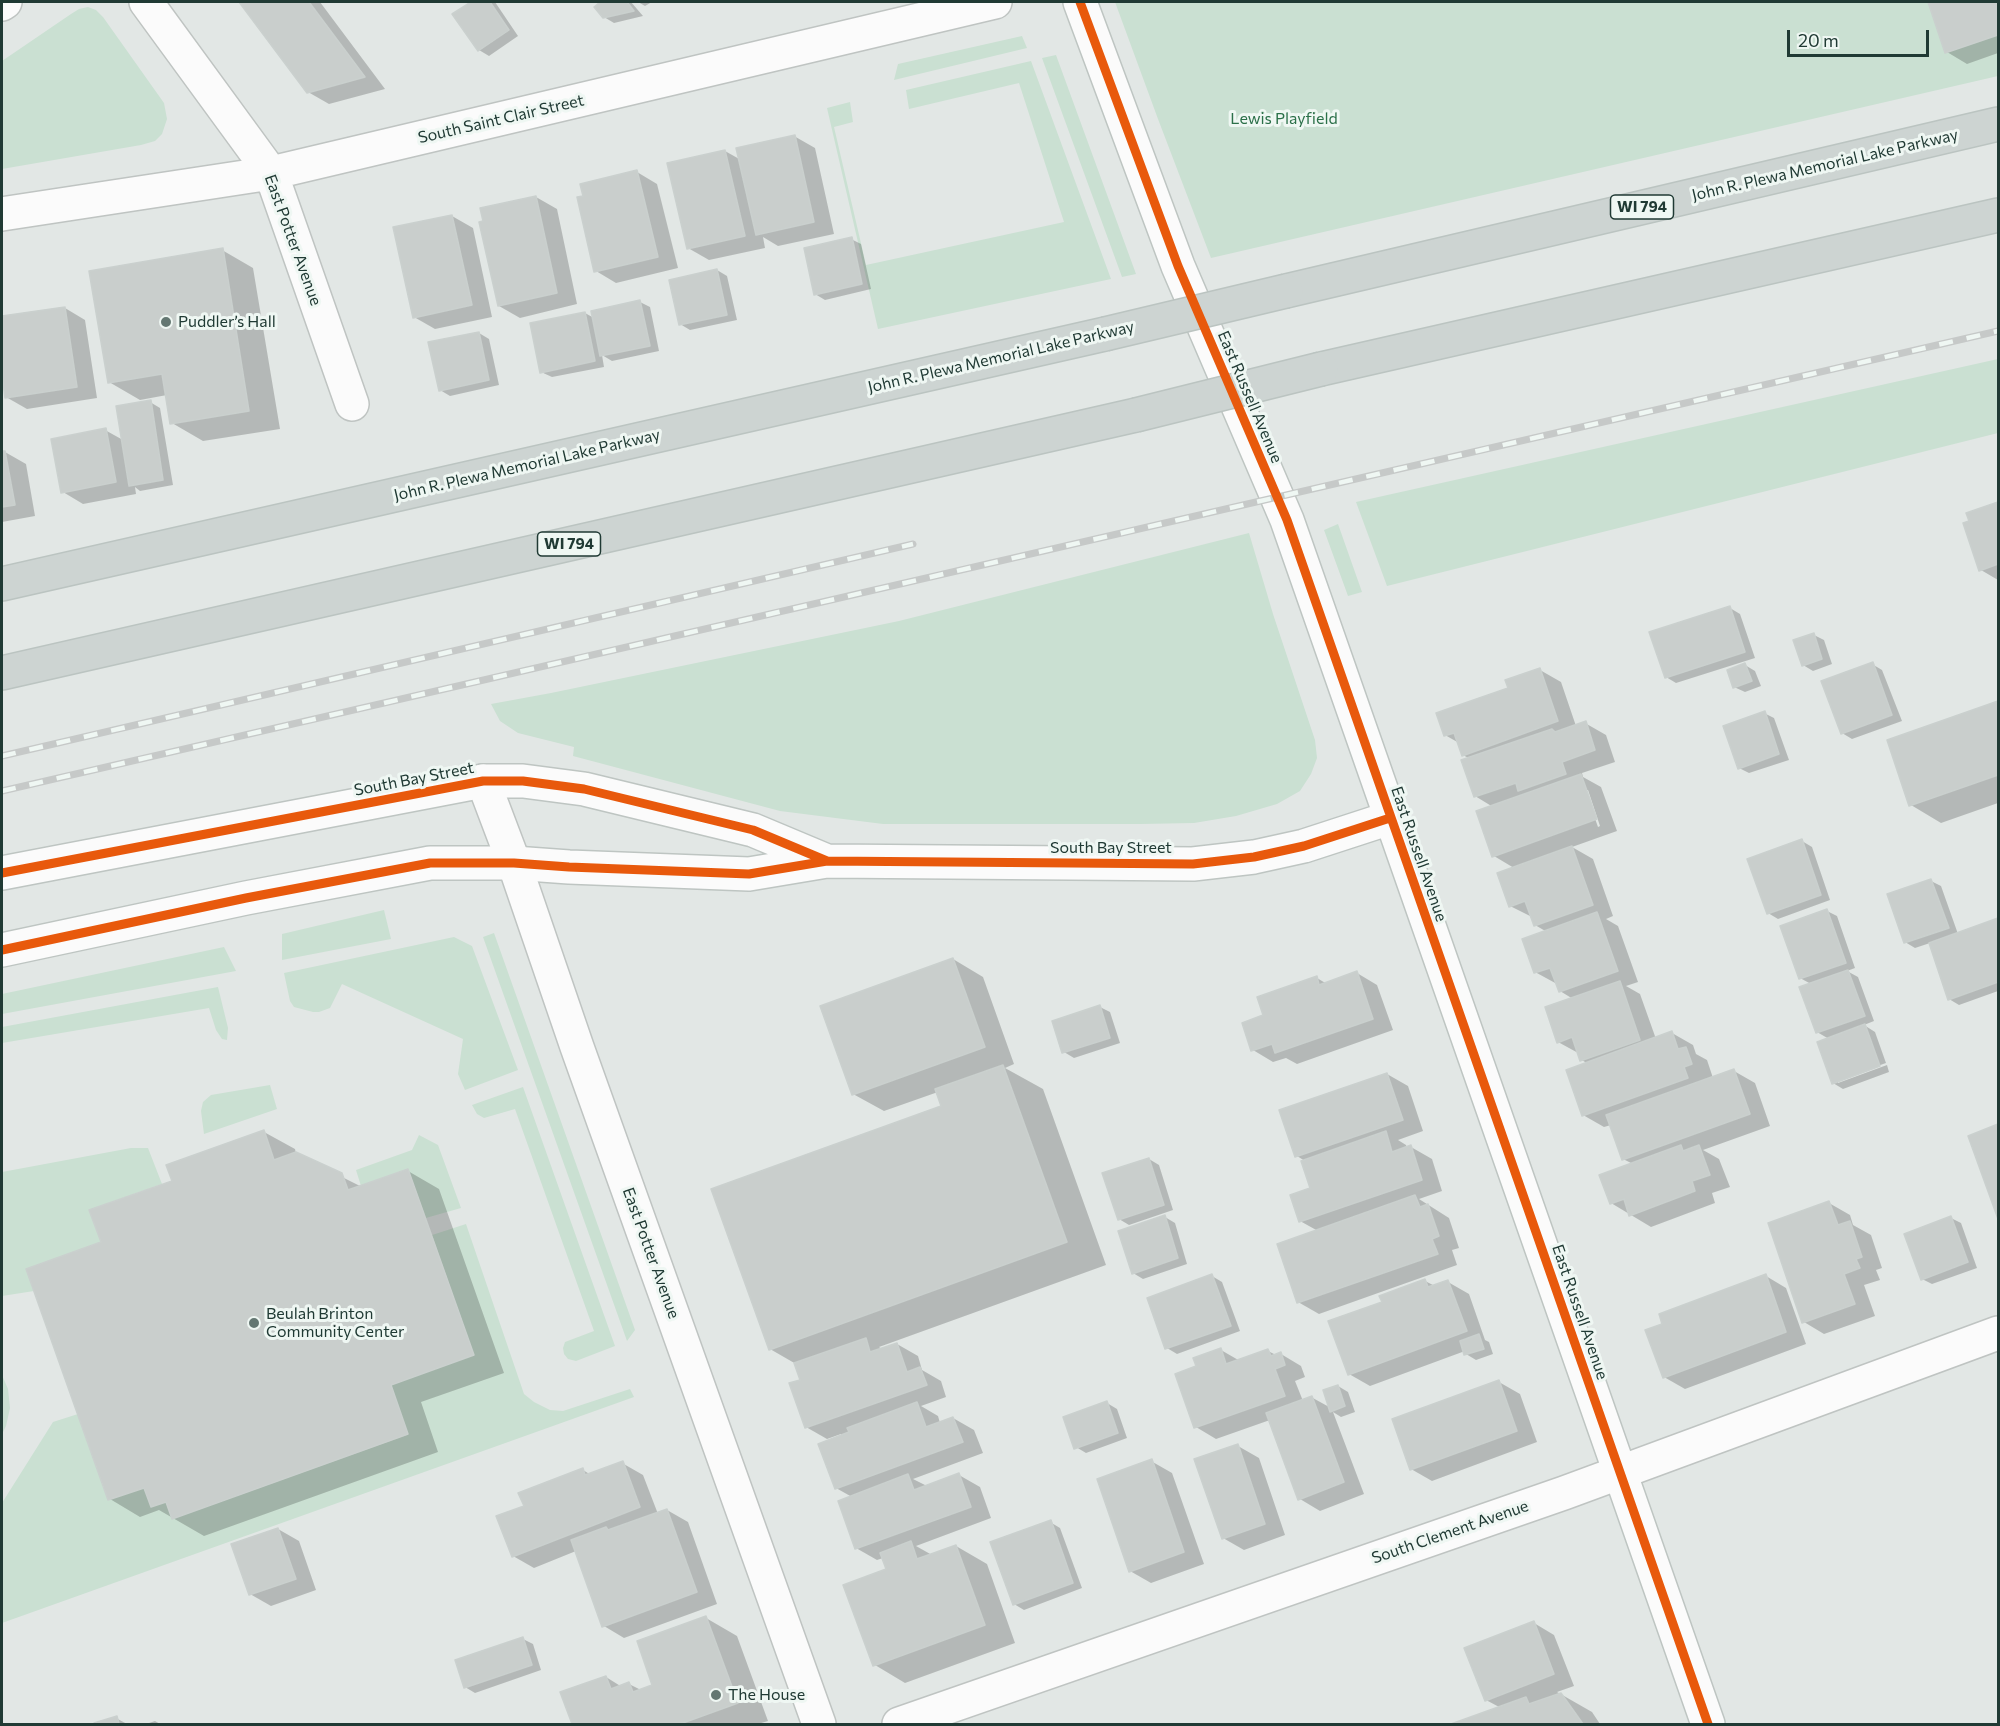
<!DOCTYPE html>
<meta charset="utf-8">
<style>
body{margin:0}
#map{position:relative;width:2000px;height:1726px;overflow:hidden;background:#e2e7e5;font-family:Commissioner,sans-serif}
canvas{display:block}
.frame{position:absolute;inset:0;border:3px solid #203a34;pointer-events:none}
.scale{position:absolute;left:1787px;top:30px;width:142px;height:27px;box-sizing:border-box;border:3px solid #203a34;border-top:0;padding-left:8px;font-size:18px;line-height:21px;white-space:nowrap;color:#203a34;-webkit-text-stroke:4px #eff7f3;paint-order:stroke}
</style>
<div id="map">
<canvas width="2000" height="1726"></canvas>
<div class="frame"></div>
<div class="scale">20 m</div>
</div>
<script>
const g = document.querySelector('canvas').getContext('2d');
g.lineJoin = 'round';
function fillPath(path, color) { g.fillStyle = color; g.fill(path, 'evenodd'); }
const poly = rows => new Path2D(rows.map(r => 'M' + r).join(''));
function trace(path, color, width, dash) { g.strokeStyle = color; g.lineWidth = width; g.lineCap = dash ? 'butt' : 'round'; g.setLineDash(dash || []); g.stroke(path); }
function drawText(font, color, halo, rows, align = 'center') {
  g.font = font + ' Commissioner,sans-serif'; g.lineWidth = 6; g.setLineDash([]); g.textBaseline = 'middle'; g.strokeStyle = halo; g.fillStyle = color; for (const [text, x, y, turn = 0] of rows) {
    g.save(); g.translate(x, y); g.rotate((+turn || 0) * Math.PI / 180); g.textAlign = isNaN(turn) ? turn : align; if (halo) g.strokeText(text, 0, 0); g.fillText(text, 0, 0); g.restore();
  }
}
const green = poly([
 [1115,2,1998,2,1998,76,1211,258,1158,119],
 [88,7,96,10,103,17,164,103,167,119,162,134,155,141,141,145,2,169,2,61,71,14,79,9],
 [1022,36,1027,48,894,80,898,64],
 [1056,55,1136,274,1122,277,1042,58],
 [1031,61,1111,279,878,329,827,108,850,102,853,122,834,127,866,265,1064,222,1019,83,909,109,906,90],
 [1998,359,1998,433,1387,586,1356,502],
 [1338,524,1362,592,1348,596,1324,530],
 [1249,533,1273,614,1315,740,1317,758,1311,774,1300,791,1277,804,1236,816,1194,823,1141,824,883,824,780,811,573,756,574,747,518,733,500,721,491,704,551,693,899,621],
 [384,910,391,939,282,960,282,934],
 [494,933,635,1330,627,1341,483,937],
 [454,937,472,946,518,1070,465,1090,458,1074,463,1039,342,984,330,1008,319,1012,313,1012,294,1007,290,1001,284,973],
 [224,947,236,971,2,1014,2,994],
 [218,987,228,1028,227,1040,222,1039,216,1030,209,1008,2,1043,2,1027],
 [270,1085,277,1109,204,1134,201,1111,203,1102,211,1095],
 [523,1087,615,1346,576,1361,568,1359,564,1354,563,1348,565,1342,594,1331,515,1109,484,1118,477,1114,472,1105],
 [419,1135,438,1145,461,1208,426,1218,408,1169,361,1186,356,1170,412,1150],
 [131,1148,148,1148,162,1184,89,1210,101,1242,26,1269,34,1291,2,1296,2,1172],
 [466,1224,524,1394,534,1402,550,1410,563,1411,630,1389,634,1397,2,1623,2,1503,53,1422,78,1414,108,1500,144,1488,151,1507,166,1502,172,1519,407,1435,391,1385,474,1355,432,1235],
 [2,1375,8,1389,10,1408,6,1426,2,1434]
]);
const shadow = poly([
 [241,2,320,2,385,89,329,104,308,92],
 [474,2,495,2,518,36,489,56,479,50,454,14],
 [602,2,631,2,643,16,614,23,604,17,596,7],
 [638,2,652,2,645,6],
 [1929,2,1998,2,1998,53,1967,64,1947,52],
 [794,136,815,148,834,234,778,246,763,237,765,248,709,260,688,248,725,151,741,160],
 [637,172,657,184,678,268,616,283,596,271],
 [536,197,557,209,577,304,520,318,499,306],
 [452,216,473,228,492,317,435,329,414,317],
 [851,239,861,244,871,289,825,300,815,294],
 [222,250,253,268,280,429,203,441,172,423,167,395,140,400,109,382],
 [717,270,727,276,737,320,690,330,680,324],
 [640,302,650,307,659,351,612,361,602,355,604,367,552,377,541,372,585,313,594,318],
 [65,308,85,320,97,398,27,409,6,397,2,364,2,318],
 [479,333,489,339,499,385,450,396,440,390],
 [150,402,160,408,173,485,140,491,135,487,136,494,83,504,63,492,105,430,123,440],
 [5,452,26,464,35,516,2,522,2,453],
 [1998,503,1998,580,1981,570,1968,514],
 [1730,608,1740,614,1755,658,1676,683,1666,677],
 [1814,635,1824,640,1832,664,1813,671,1803,665],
 [1872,664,1882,670,1902,721,1852,739,1842,733],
 [1745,665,1755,671,1761,686,1745,692,1734,687],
 [1540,670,1561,682,1576,726,1585,723,1606,735,1615,762,1582,773,1583,777,1601,787,1617,831,1572,847,1593,859,1613,916,1606,919,1618,926,1638,982,1626,986,1640,994,1656,1039,1672,1033,1693,1045,1696,1054,1707,1060,1713,1078,1734,1071,1755,1083,1770,1126,1703,1150,1719,1159,1730,1187,1712,1193,1715,1203,1651,1227,1611,1203,1633,1164,1623,1159,1611,1125,1604,1127,1583,1115,1588,1064,1582,1060,1580,1054,1558,1042,1573,999,1560,991,1557,984,1535,972,1547,932,1535,925,1532,917,1510,906,1514,868,1494,856,1493,807,1475,796,1470,759,1463,755,1459,743,1445,735],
 [1585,790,1588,790,1600,826,1598,827],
 [1998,702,1998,803,1941,823,1911,805,1889,741],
 [1764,713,1774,718,1789,760,1749,773,1739,768],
 [1802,841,1812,847,1830,900,1778,919,1768,913],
 [1931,881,1941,886,1958,934,1998,920,1998,991,1959,1005,1949,999,1930,943,1915,948,1905,942],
 [1827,911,1837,916,1855,968,1847,971,1858,977,1874,1021,1864,1025,1875,1032,1886,1063,1838,1080,1838,1083,1887,1065,1889,1072,1843,1089,1833,1083,1829,1039,1817,1032,1811,984,1800,978],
 [953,959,983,977,1014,1064,1005,1068,1043,1089,1106,1265,879,1347,882,1349,897,1344,918,1356,922,1370,941,1381,946,1397,921,1406,938,1416,940,1423,953,1418,974,1430,983,1453,913,1479,927,1486,959,1475,980,1487,991,1518,916,1546,932,1555,956,1546,987,1564,1015,1643,905,1683,875,1665,888,1570,883,1558,877,1560,856,1548,852,1497,836,1488,841,1434,827,1439,806,1427,801,1381,796,1364,770,1349,943,1107,938,1092,884,1111,853,1094],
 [1357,973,1377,985,1393,1030,1297,1064,1286,1058,1273,1062,1253,1050,1265,1016,1317,978,1327,984],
 [1100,1007,1110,1012,1120,1043,1074,1058,1064,1052],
 [1387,1074,1408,1086,1423,1131,1398,1140,1406,1145,1407,1148,1411,1147,1432,1159,1442,1191,1419,1199,1449,1218,1459,1248,1452,1250,1457,1265,1319,1314,1298,1302,1318,1231,1300,1221,1312,1189,1305,1161,1297,1156],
 [1998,1126,1998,1214,1969,1137],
 [264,1132,295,1149,296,1154,362,1187,408,1171,439,1189,504,1373,421,1402,438,1452,204,1536,159,1510,140,1517,110,1499,102,1243,174,1182],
 [1149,1159,1159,1165,1173,1210,1129,1225,1119,1219],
 [1829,1203,1850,1215,1853,1225,1871,1235,1882,1268,1876,1270,1880,1280,1864,1285,1875,1316,1824,1334,1804,1322],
 [1165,1217,1175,1223,1187,1264,1143,1279,1133,1273],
 [1951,1218,1961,1223,1977,1268,1932,1284,1922,1279],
 [1212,1276,1222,1282,1240,1331,1177,1354,1167,1348],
 [1766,1276,1786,1288,1806,1344,1685,1389,1664,1377],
 [1425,1281,1435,1286,1448,1282,1469,1294,1485,1340,1489,1342,1493,1354,1476,1360,1466,1354,1465,1351,1370,1386,1349,1374,1384,1303],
 [1221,1350,1240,1361,1268,1351,1276,1355,1281,1354,1301,1366,1305,1377,1295,1381,1303,1401,1311,1397,1331,1408,1338,1386,1348,1392,1355,1412,1341,1417,1333,1412,1364,1494,1320,1511,1300,1499,1270,1420,1216,1439,1196,1427,1198,1367],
 [1499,1382,1520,1394,1537,1442,1432,1481,1411,1469],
 [1107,1403,1117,1409,1127,1438,1086,1453,1076,1447],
 [1238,1446,1259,1458,1285,1535,1244,1550,1223,1538],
 [1151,1461,1172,1473,1204,1564,1151,1583,1130,1571],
 [622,1463,643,1475,658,1514,667,1510,688,1522,717,1604,624,1638,604,1626,576,1551,534,1568,513,1556,526,1507,583,1470,591,1475],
 [1050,1522,1060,1528,1082,1588,1024,1610,1014,1604],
 [278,1529,299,1541,316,1590,271,1606,250,1594],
 [706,1618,737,1636,768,1721,758,1724,574,1724,562,1693,606,1677,622,1687,629,1684,641,1690,654,1686],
 [1534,1623,1554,1635,1574,1686,1557,1692,1592,1712,1600,1724,1456,1724,1501,1708,1486,1700],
 [523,1639,533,1644,541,1670,475,1693,465,1687],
 [116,1718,127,1724,96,1724],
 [155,1721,160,1724,146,1724]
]);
const building = poly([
 [239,2,309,2,365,77,307,93,239,2],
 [471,2,490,2,509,30,478,51,452,14,471,2],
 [600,2,627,2,634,11,603,18,594,7,600,2],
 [1928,2,1998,2,1998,35,1945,53,1928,2],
 [795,135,814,222,756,235,736,148,795,135],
 [725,150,745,236,687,249,667,163,725,150],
 [637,170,658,257,594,272,577,197,583,196,580,184,637,170],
 [536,196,557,293,498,306,479,222,483,221,480,208,536,196],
 [452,215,472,305,413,318,393,227,452,215],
 [852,237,862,284,814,295,804,248,852,237],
 [223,248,249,411,170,424,162,374,108,383,89,271,223,248],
 [717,269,727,315,679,325,669,280,717,269],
 [640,300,650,346,600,356,591,311,640,300],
 [65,307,77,387,5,398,2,375,2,316,65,307],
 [585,312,595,361,540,373,530,323,585,312],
 [479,332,489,380,439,391,428,342,479,332],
 [151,400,163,480,129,486,116,406,151,400],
 [106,428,116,482,61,493,51,439,106,428],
 [2,451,5,451,15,505,2,507,2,451],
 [1998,502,1998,564,1979,571,1963,523,1969,521,1966,513,1998,502],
 [1730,606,1745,652,1665,678,1649,632,1730,606],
 [1814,633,1822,659,1802,666,1793,640,1814,633],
 [1873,662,1892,715,1841,734,1821,681,1873,662],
 [1745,663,1752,681,1733,688,1727,670,1745,663],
 [1540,668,1558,721,1462,756,1454,733,1444,736,1436,713,1508,688,1505,680,1540,668],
 [1998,701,1998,775,1909,806,1887,740,1998,701],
 [1765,711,1779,754,1738,769,1723,726,1765,711],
 [1586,721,1595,750,1562,762,1566,774,1518,791,1516,783,1474,797,1461,760,1552,729,1555,732,1586,721],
 [1581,774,1597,819,1492,857,1476,811,1581,774],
 [1802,839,1821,895,1767,914,1747,859,1802,839],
 [1572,846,1593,905,1534,926,1525,901,1509,907,1497,873,1572,846],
 [1931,879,1949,928,1904,943,1887,894,1931,879],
 [1827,909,1846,963,1799,979,1780,926,1827,909],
 [1597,912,1618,971,1559,992,1550,968,1534,973,1522,939,1597,912],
 [1998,918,1998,982,1948,1000,1929,943,1998,918],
 [953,958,985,1047,852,1095,820,1006,953,958],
 [1848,970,1865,1016,1816,1033,1799,987,1848,970],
 [1357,971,1373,1019,1275,1053,1272,1044,1251,1051,1242,1023,1263,1015,1257,997,1317,976,1319,985,1357,971],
 [1620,981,1640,1040,1580,1061,1572,1037,1557,1043,1545,1007,1620,981],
 [1100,1005,1110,1038,1062,1053,1052,1021,1100,1005],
 [1865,1024,1880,1066,1832,1084,1817,1042,1865,1024],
 [1672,1031,1678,1049,1686,1047,1692,1064,1684,1067,1688,1078,1582,1116,1566,1070,1672,1031],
 [1003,1065,1067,1242,769,1350,711,1189,941,1106,935,1089,1003,1065],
 [1734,1069,1750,1114,1622,1160,1606,1115,1734,1069],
 [1387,1073,1403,1120,1295,1157,1279,1110,1387,1073],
 [1998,1124,1998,1219,1968,1136,1998,1124],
 [264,1130,274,1160,296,1152,342,1173,348,1190,408,1169,474,1355,391,1385,408,1434,172,1519,166,1502,151,1507,144,1488,108,1500,26,1269,101,1242,89,1210,172,1181,166,1165,264,1130],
 [1386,1131,1392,1152,1411,1145,1422,1180,1299,1222,1290,1195,1310,1188,1301,1161,1386,1131],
 [1681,1145,1683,1151,1699,1145,1710,1175,1692,1181,1695,1191,1629,1216,1624,1199,1610,1204,1599,1175,1681,1145],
 [1149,1158,1164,1205,1118,1220,1102,1173,1149,1158],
 [1415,1195,1420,1207,1428,1204,1439,1236,1432,1239,1438,1254,1297,1303,1277,1244,1415,1195],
 [1829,1201,1838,1225,1850,1221,1862,1257,1856,1259,1860,1268,1844,1274,1855,1304,1802,1323,1768,1223,1829,1201],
 [1165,1215,1178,1258,1132,1274,1118,1231,1165,1215],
 [1951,1216,1968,1262,1921,1280,1904,1234,1951,1216],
 [1212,1274,1231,1326,1165,1349,1147,1298,1212,1274],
 [1766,1274,1786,1332,1663,1378,1645,1330,1662,1324,1659,1314,1766,1274],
 [1425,1279,1428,1287,1448,1280,1467,1331,1348,1375,1328,1321,1382,1302,1379,1296,1425,1279],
 [1479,1334,1484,1349,1464,1355,1460,1341,1479,1334],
 [866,1338,870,1352,897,1343,907,1372,920,1367,927,1385,805,1428,789,1383,800,1380,794,1363,866,1338],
 [1221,1348,1226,1364,1268,1349,1271,1356,1281,1352,1285,1365,1275,1369,1285,1396,1194,1428,1175,1374,1196,1366,1193,1358,1221,1348],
 [1499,1380,1517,1431,1410,1470,1392,1419,1499,1380],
 [1338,1385,1345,1406,1330,1412,1323,1390,1338,1385],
 [1312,1396,1344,1482,1298,1500,1266,1413,1312,1396],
 [1107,1401,1118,1433,1074,1449,1063,1417,1107,1401],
 [917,1402,926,1427,953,1417,963,1442,835,1489,818,1444,849,1432,847,1428,917,1402],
 [1238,1444,1265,1524,1222,1539,1194,1459,1238,1444],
 [1152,1459,1184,1552,1129,1572,1097,1479,1152,1459],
 [623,1461,640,1507,512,1557,496,1516,524,1506,518,1493,583,1468,585,1475,623,1461],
 [959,1473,971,1507,855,1549,838,1501,908,1474,914,1490,959,1473],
 [667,1509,697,1592,602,1627,571,1540,606,1527,608,1530,667,1509],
 [1051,1520,1073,1583,1013,1605,990,1542,1051,1520],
 [278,1528,296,1579,249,1595,231,1544,278,1528],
 [911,1541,917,1559,956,1545,985,1625,873,1666,843,1585,886,1569,880,1553,911,1541],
 [706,1616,738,1703,680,1724,572,1724,560,1692,606,1676,611,1689,629,1682,633,1692,652,1685,637,1641,706,1616],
 [1534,1621,1554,1674,1485,1701,1464,1648,1534,1621],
 [523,1637,532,1665,464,1688,455,1660,523,1637],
 [1561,1693,1583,1724,1451,1724,1526,1697,1529,1704,1561,1693],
 [117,1716,119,1724,95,1724,94,1723,117,1716]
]);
const minor = poly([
 [146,2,271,173,352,404],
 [2,4,5,2],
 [2,214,271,173,995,2],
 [483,781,514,863,577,1047,819,1724],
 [899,1724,1564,1493,1998,1333]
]);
const secondary = poly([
 [1080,2,1178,266,1287,520,1708,1724],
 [2,873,483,781,523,781,584,789,753,830,827,861],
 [2,950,246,898,430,863,514,863,569,867,749,874,827,861,1193,864,1254,857,1304,846,1390,818]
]);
const primary = poly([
 [1286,291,1998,124],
 [1321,369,1998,215],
 [2,584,1105,334],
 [2,673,1136,415]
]);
const rail = poly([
 [2,756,913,544],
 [2,791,1998,331]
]);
const primaryBridge = poly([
 [1105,334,1286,291],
 [1136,415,1321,369]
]);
const cycleway = poly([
 [1080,2,1178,266,1287,520,1708,1724],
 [2,873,483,781,523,781,584,789,753,830,827,861],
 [2,950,246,898,430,863,514,863,569,867,749,874,827,861,1193,864,1254,857,1304,846,1390,818]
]);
const markers = [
 [166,322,6,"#647772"],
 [254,1323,6,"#647772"],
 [716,1695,6,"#647772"]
];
const shields = [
 [1642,207,63],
 [569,544,63]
];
const shieldNames = [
 ["WI 794",1642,207],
 ["WI 794",569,544]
];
const streetNames = [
 ["South Saint Clair Street",501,119,-13],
 ["John R. Plewa Memorial Lake Parkway",1825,165,-13],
 ["East Potter Avenue",293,240,70],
 ["John R. Plewa Memorial Lake Parkway",1001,357,-13],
 ["East Russell Avenue",1250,397,67],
 ["John R. Plewa Memorial Lake Parkway",527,465,-13],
 ["South Bay Street",414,779,-11],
 ["South Bay Street",1111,848],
 ["East Russell Avenue",1419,854,71],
 ["East Potter Avenue",651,1253,70],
 ["East Russell Avenue",1580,1312,71],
 ["South Clement Avenue",1450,1532,-19]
];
const parkNames = [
 ["Lewis Playfield",1284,119]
];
const poiNames = [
 ["Puddler’s Hall",178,322],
 ["Beulah Brinton",266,1314],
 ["Community Center",266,1332],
 ["The House",728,1695]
];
fillPath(green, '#cae0d2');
fillPath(shadow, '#0003');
fillPath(building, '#c9cecc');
trace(building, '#cad0ce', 1.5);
trace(minor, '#bfc4c2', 36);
trace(secondary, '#bec5c2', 36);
trace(primary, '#bbc4c1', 36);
trace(minor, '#fbfbfb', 33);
trace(secondary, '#fbfbfb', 33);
trace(primary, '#cdd4d2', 33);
trace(rail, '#c6c9c8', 7);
trace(rail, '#eff7f3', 4.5, [14]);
trace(primaryBridge, '#bbc4c1', 36, []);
trace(primaryBridge, '#cdd4d2', 33);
trace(cycleway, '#e8590c', 9);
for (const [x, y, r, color] of markers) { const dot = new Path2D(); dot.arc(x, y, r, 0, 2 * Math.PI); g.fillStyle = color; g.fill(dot); trace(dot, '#eff7f3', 2); }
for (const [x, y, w] of shields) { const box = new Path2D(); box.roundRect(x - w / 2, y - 12, w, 24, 4.5); g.fillStyle = '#eff7f3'; g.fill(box); trace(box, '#203a34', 1.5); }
drawText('bold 15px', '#203a34', null, shieldNames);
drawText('16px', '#203a34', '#eff7f3', streetNames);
drawText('16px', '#2b7049', '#eff7f3', parkNames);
drawText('16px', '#203a34', '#eff7f3', poiNames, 'left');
</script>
